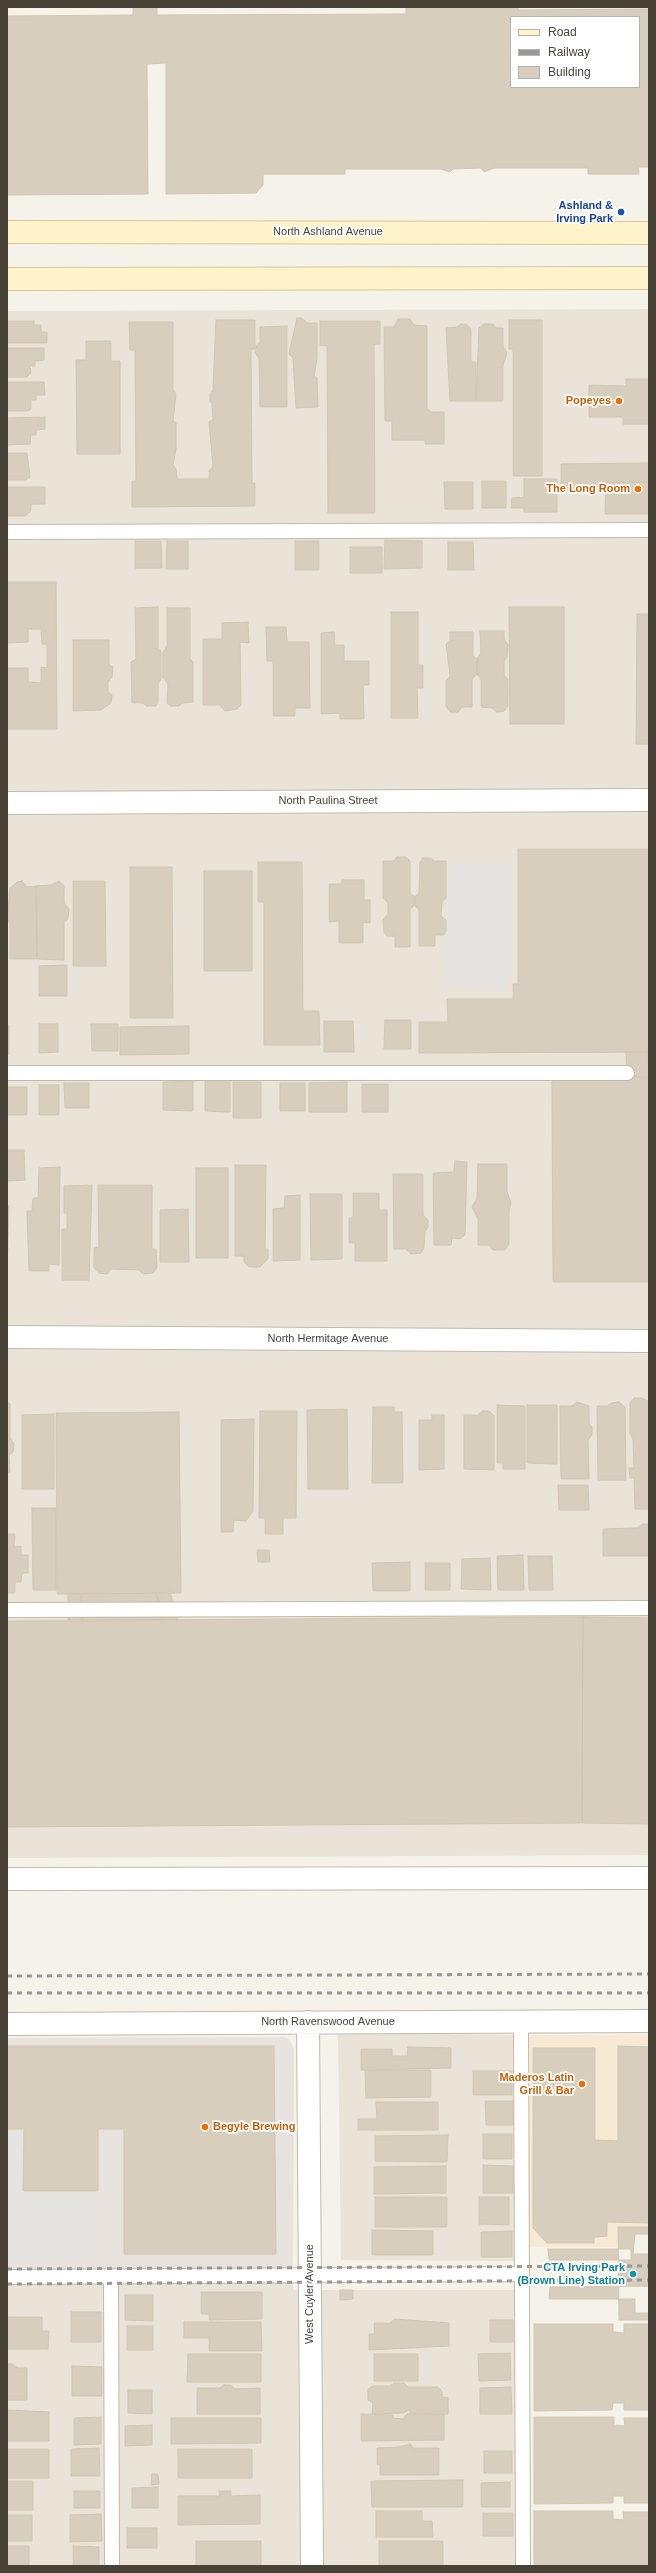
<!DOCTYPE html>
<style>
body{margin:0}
#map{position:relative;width:656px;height:2573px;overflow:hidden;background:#f5f2e9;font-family:Helvetica,sans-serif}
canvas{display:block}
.frame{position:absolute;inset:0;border:8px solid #494237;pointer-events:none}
.legend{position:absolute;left:510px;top:16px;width:130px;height:72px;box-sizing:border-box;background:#fff;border:1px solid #b6b3af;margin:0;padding:5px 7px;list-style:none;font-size:12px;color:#494237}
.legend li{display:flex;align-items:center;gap:8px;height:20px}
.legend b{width:20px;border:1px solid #b6b3af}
</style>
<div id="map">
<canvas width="656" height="2573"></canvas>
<div class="frame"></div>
<ul class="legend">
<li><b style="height:5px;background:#fff3c9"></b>Road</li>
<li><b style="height:5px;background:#989898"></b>Railway</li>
<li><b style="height:11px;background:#d7cebe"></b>Building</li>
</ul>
</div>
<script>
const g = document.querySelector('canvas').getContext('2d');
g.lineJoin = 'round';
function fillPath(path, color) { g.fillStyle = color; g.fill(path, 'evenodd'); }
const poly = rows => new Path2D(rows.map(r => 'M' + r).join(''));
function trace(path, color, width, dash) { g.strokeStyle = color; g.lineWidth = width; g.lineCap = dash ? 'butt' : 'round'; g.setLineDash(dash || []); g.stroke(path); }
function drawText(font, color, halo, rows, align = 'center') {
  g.font = font + ' Helvetica,sans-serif'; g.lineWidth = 3.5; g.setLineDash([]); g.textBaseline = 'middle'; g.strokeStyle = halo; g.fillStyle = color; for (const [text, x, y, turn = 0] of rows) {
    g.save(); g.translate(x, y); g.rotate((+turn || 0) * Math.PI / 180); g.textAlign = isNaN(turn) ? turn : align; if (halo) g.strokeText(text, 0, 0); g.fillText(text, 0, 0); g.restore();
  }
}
const residential = poly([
 [649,309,649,1855,7,1858,7,311],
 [338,2033,521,2035,522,2261,341,2260],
 [293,2276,293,2290,522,2290,523,2566,7,2566,7,2277]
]);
const commercial = poly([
 [521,2035,649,2035,649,2227,618,2227,617,2247,522,2247]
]);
const industrial = poly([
 [284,2037,289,2039,294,2049,293,2276,7,2277,7,2038]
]);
const parking = poly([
 [509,863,509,989,444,987,449,865],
 [7,2132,21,2132,21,2195,95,2194,96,2258,7,2259]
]);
const building = poly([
 [133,7,157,7,157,15,406,14,406,7,518,7,518,10,649,9,649,167,638,167,639,174,588,174,588,168,494,168,484,172,481,168,453,169,450,172,441,169,345,169,345,174,263,174,263,185,256,193,166,194,166,63,147,64,148,194,7,195,7,16,133,15,133,7],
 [511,17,639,17,639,87,511,87,511,17],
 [297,318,302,318,307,323,317,323,317,358,314,376,317,378,318,407,296,408,293,358,289,354,297,318],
 [398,319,410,319,414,325,427,326,427,408,431,412,444,412,444,444,425,444,425,440,392,440,392,421,385,421,384,327,394,327,398,319],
 [216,320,255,320,255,349,251,349,252,483,255,483,255,506,132,507,132,481,136,481,135,350,130,350,129,322,173,322,173,390,176,394,173,421,176,423,176,449,173,465,176,469,177,479,209,479,209,471,213,466,209,422,213,419,212,403,210,402,210,394,213,390,216,320],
 [509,320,542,320,542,476,513,476,513,349,509,349,509,320],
 [7,321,34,321,34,325,41,325,41,332,47,332,47,343,7,343,7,321],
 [320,321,380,321,380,344,374,344,375,513,328,513,327,346,320,345,320,321],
 [461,324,466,324,471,329,471,362,476,362,476,401,450,401,446,328,457,327,461,324],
 [484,324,493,324,496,328,503,328,503,347,507,353,503,365,503,401,476,401,479,328,484,324],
 [287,326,287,407,260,407,259,358,255,353,256,346,260,342,260,327,287,326],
 [86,341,111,341,111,361,120,361,120,454,77,454,76,360,86,360,86,341],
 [7,348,44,348,44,360,35,361,35,366,30,366,31,373,27,377,7,377,7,348],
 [626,379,649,379,649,424,623,424,623,417,589,417,589,385,626,386,626,379],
 [7,382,44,382,45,395,36,395,36,400,31,400,31,409,27,411,7,411,7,382],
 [45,417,45,429,36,430,36,435,31,435,30,444,7,445,7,418,45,417],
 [7,453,27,453,30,477,26,480,7,480,7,453],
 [649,463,649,482,605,482,605,490,561,490,561,464,649,463],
 [524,479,557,479,557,512,524,512,524,508,511,508,512,498,524,497,524,479],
 [482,481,506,481,506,508,482,508,482,481],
 [444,482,473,482,473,509,445,509,444,482],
 [606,482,649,482,649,514,605,514,606,482],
 [7,487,45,487,45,504,31,504,31,511,25,516,7,516,7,487],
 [385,540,422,541,422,568,384,569,385,540],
 [135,541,161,541,162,568,135,568,135,541],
 [167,541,188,541,188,569,166,569,167,541],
 [295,541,319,541,319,570,295,570,295,541],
 [448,542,473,542,474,570,448,570,448,542],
 [350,547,382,547,382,573,350,573,350,547],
 [7,582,56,582,57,729,7,729,7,668,28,668,28,682,41,683,41,667,47,668,47,644,42,644,41,629,28,629,28,642,7,643,7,582],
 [158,607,158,648,161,651,161,680,158,683,158,702,156,706,146,706,143,703,132,703,131,662,136,659,135,608,158,607],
 [509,607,564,607,564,724,510,724,509,607],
 [167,608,190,608,190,659,193,662,193,702,182,703,179,706,171,706,167,703,168,684,163,678,163,652,167,646,167,608],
 [391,612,418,612,418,665,423,665,423,688,417,688,418,718,391,718,391,612],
 [637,614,649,614,649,744,636,744,637,614],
 [248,622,249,643,240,642,241,705,237,709,225,711,220,705,203,705,203,639,222,639,222,623,248,622],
 [266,627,286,627,287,642,309,642,310,708,295,708,295,716,273,716,273,661,267,661,266,627],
 [480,631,504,631,504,639,508,645,507,657,504,661,504,675,508,680,508,706,504,711,497,712,492,708,481,707,481,679,477,674,477,659,481,653,480,631],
 [334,632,335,645,344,645,344,661,369,661,369,685,363,685,364,719,340,719,340,713,321,714,321,633,334,632],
 [450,632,473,632,473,656,477,659,477,674,472,679,472,707,462,707,458,712,450,712,446,706,446,681,450,676,446,644,450,640,450,632],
 [73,640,109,640,109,664,113,667,112,677,108,682,108,692,112,695,111,703,101,710,73,711,73,640],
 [518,849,649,849,649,1052,419,1053,419,1022,448,1022,447,999,513,999,513,984,518,984,518,849],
 [397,857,406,857,410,861,410,894,414,896,415,905,410,909,410,947,395,947,395,936,387,936,384,932,383,920,388,914,388,903,383,898,383,861,394,861,397,857],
 [423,858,431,858,434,861,446,861,446,898,442,902,441,916,446,920,446,931,444,935,435,935,435,946,419,946,419,909,415,906,415,897,419,893,420,862,423,858],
 [258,862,302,862,303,1011,319,1011,320,1045,264,1045,264,902,258,902,258,862],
 [130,867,172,867,173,1018,130,1018,130,867],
 [204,871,252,871,252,971,204,971,204,871],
 [342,880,364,880,364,900,370,900,370,923,363,922,363,943,339,943,339,921,329,922,329,884,342,884,342,880],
 [22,881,27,887,36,886,37,959,10,959,10,923,7,920,10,888,17,882,22,881],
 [59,881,64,886,64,903,69,909,68,919,64,922,64,960,37,959,36,886,51,885,59,881],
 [73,881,105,881,106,966,73,966,73,881],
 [67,965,67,996,39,996,39,966,67,965],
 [385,1020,411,1020,411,1049,384,1049,385,1020],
 [324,1021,353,1021,354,1052,324,1052,324,1021],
 [39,1024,58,1024,58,1052,39,1053,39,1024],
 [91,1024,118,1024,118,1051,92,1051,91,1024],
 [7,1025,9,1025,9,1054,7,1054,7,1025],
 [189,1026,189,1054,120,1055,120,1027,189,1026],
 [626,1052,648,1052,649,1077,627,1077,626,1052],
 [552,1077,649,1077,649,1282,553,1282,552,1077],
 [193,1081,193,1111,163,1110,163,1082,193,1081],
 [205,1081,230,1081,230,1112,205,1111,205,1081],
 [233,1082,261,1082,261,1118,233,1118,233,1082],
 [347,1082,347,1112,309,1112,309,1083,347,1082],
 [64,1083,89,1083,89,1108,65,1108,64,1083],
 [280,1083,305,1083,305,1111,280,1111,280,1083],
 [362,1084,388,1084,388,1112,362,1112,362,1084],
 [39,1085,59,1085,59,1115,39,1115,39,1085],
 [7,1087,27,1087,27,1115,7,1115,7,1087],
 [7,1150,24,1150,25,1180,7,1181,7,1150],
 [455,1161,467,1162,465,1235,460,1239,452,1238,451,1245,434,1245,433,1173,454,1172,455,1161],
 [478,1164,507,1164,507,1191,511,1203,509,1210,509,1244,505,1250,493,1250,489,1245,478,1245,478,1219,472,1207,477,1198,478,1164],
 [235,1165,266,1165,265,1249,268,1249,268,1259,260,1267,249,1267,244,1262,244,1256,235,1256,235,1165],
 [60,1167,59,1265,49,1264,49,1271,29,1271,27,1211,32,1211,33,1198,38,1198,39,1168,60,1167],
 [196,1168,228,1168,228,1258,196,1258,196,1168],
 [393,1174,423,1174,423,1215,428,1220,428,1227,425,1232,424,1248,421,1253,411,1254,406,1249,394,1249,393,1174],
 [92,1185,89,1280,62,1280,62,1229,67,1229,67,1213,64,1213,64,1186,92,1185],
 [98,1185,152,1185,152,1249,156,1249,157,1268,153,1273,143,1274,139,1270,111,1269,107,1274,99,1273,94,1268,94,1248,99,1247,98,1185],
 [353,1193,379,1193,379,1210,387,1210,387,1261,355,1261,355,1243,349,1243,349,1218,353,1218,353,1193],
 [310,1194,342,1194,342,1259,311,1260,310,1194],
 [300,1195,300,1260,273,1261,273,1209,284,1208,285,1196,300,1195],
 [7,1206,9,1206,7,1271,7,1206],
 [188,1209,189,1262,160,1262,160,1210,188,1209],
 [634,1398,642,1398,649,1402,649,1509,635,1509,634,1478,630,1478,629,1468,634,1468,633,1439,630,1433,630,1403,634,1398],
 [7,1402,10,1404,10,1438,14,1444,13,1452,9,1455,10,1472,7,1472,7,1402],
 [577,1402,589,1406,589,1423,592,1427,592,1435,588,1440,589,1479,561,1479,560,1406,572,1406,577,1402],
 [619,1402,625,1407,626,1480,598,1480,597,1406,607,1406,612,1403,619,1402],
 [497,1405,525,1406,525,1469,503,1469,503,1463,497,1463,497,1405],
 [527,1405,557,1405,557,1464,527,1463,527,1405],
 [373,1407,394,1407,394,1412,402,1412,403,1483,372,1483,373,1407],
 [347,1409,348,1489,308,1489,307,1410,347,1409],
 [260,1411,297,1411,296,1518,283,1518,283,1534,265,1534,265,1518,259,1518,260,1411],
 [483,1411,489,1411,494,1416,494,1470,464,1469,464,1415,478,1415,483,1411],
 [179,1412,181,1593,57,1594,56,1413,179,1412],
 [54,1414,54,1489,22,1489,22,1415,54,1414],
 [432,1415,444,1415,444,1469,419,1470,419,1420,432,1420,432,1415],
 [254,1419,253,1511,246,1521,234,1520,233,1532,221,1532,221,1420,254,1419],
 [558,1485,588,1485,589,1510,559,1510,558,1485],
 [32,1508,56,1508,56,1590,33,1590,32,1508],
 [643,1524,649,1524,649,1556,603,1556,603,1529,637,1528,643,1524],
 [7,1534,15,1534,14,1547,21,1546,21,1555,28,1555,28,1573,22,1573,21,1582,15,1582,15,1593,7,1593,7,1534],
 [257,1550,269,1550,270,1562,258,1562,257,1550],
 [523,1555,524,1590,498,1590,497,1556,523,1555],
 [528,1556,552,1556,553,1590,529,1590,528,1556],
 [490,1558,491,1590,461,1589,462,1559,490,1558],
 [410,1562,410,1591,373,1591,372,1563,410,1562],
 [425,1563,450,1563,450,1590,425,1590,425,1563],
 [170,1592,178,1620,163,1620,156,1593,170,1592],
 [68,1593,81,1594,82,1621,68,1620,68,1593],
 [156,1593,163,1620,82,1621,81,1594,156,1593],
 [583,1617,649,1618,649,1824,582,1823,583,1617],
 [583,1617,582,1823,7,1827,7,1621,583,1617],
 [7,2046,274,2046,276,2254,124,2254,124,2129,98,2129,98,2191,23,2191,24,2129,7,2129,7,2046],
 [618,2046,649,2047,649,2223,607,2222,607,2236,594,2237,594,2243,547,2243,533,2228,533,2048,595,2048,595,2140,618,2141,618,2046],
 [408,2047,451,2048,451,2068,361,2070,361,2049,392,2049,392,2056,407,2056,408,2047],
 [365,2070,431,2070,431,2097,366,2098,365,2070],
 [473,2071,512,2071,512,2095,473,2095,473,2071],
 [485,2101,513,2101,513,2125,486,2125,485,2101],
 [376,2102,438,2102,438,2130,358,2130,358,2119,377,2119,376,2102],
 [483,2134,512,2134,512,2159,483,2159,483,2134],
 [448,2135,447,2162,375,2161,375,2136,448,2135],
 [483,2165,513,2166,513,2193,483,2193,483,2165],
 [446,2166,446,2193,374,2194,374,2167,446,2166],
 [375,2197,447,2197,447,2227,375,2227,375,2197],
 [479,2197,509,2197,509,2225,479,2224,479,2197],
 [618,2227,649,2227,649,2320,619,2320,618,2227],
 [372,2230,433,2231,433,2255,372,2255,372,2230],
 [512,2231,512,2257,481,2257,481,2232,512,2231],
 [635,2234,649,2234,649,2254,633,2254,635,2234],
 [548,2249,631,2249,631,2260,549,2260,548,2249],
 [649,2286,649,2313,635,2313,635,2299,549,2299,550,2287,649,2286],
 [340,2290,353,2290,353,2299,340,2300,340,2290],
 [201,2292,262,2292,262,2319,209,2320,209,2314,201,2314,201,2292],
 [125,2295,153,2295,153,2321,125,2320,125,2295],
 [71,2312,101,2312,101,2342,71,2342,71,2312],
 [7,2315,8,2317,42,2317,42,2331,49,2331,48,2349,7,2349,7,2315],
 [395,2319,449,2323,449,2346,369,2350,369,2334,375,2334,374,2323,390,2323,395,2319],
 [490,2320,513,2320,513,2342,490,2342,490,2320],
 [184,2322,261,2322,262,2351,209,2351,209,2338,184,2338,184,2322],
 [534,2324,613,2324,613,2332,624,2333,624,2324,649,2324,649,2410,624,2410,624,2403,613,2403,612,2410,534,2411,534,2324],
 [127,2326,153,2326,153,2350,127,2350,127,2326],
 [510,2353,511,2380,479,2381,478,2354,510,2353],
 [188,2354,261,2354,261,2382,187,2382,188,2354],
 [374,2354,418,2354,418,2381,374,2381,374,2354],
 [7,2364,12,2364,18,2368,27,2368,27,2400,7,2400,7,2364],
 [72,2366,102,2367,102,2396,72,2396,72,2366],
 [394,2383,404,2383,408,2387,438,2387,442,2391,442,2397,448,2398,448,2414,410,2413,410,2409,404,2413,372,2414,373,2403,368,2400,368,2389,373,2386,390,2386,394,2383],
 [224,2385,231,2385,235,2389,260,2388,260,2414,197,2414,197,2388,220,2388,224,2385],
 [511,2387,512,2414,480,2414,480,2388,511,2387],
 [128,2390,152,2390,152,2414,128,2413,128,2390],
 [7,2410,49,2412,49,2441,7,2441,7,2410],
 [361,2414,393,2415,393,2418,403,2419,407,2414,444,2414,444,2440,361,2441,361,2414],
 [101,2417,101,2444,74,2445,74,2418,101,2417],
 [534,2417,614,2417,614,2425,625,2426,624,2418,649,2418,649,2503,624,2503,624,2496,613,2496,613,2503,534,2504,534,2417],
 [171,2418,261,2418,261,2443,171,2444,171,2418],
 [152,2425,152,2445,125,2446,125,2426,152,2425],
 [410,2444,413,2448,439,2448,439,2475,380,2475,380,2464,377,2464,377,2448,399,2447,410,2444],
 [99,2448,100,2476,71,2476,71,2449,99,2448],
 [7,2449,49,2449,49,2478,7,2478,7,2449],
 [178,2449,252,2449,252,2478,178,2478,178,2449],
 [484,2451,512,2451,512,2473,484,2473,484,2451],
 [152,2474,158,2474,159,2484,151,2485,152,2474],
 [463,2480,463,2507,372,2507,371,2481,463,2480],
 [7,2481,33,2481,33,2510,7,2510,7,2481],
 [510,2482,510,2507,481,2507,481,2483,510,2482],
 [158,2487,158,2508,132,2508,132,2488,158,2487],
 [74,2491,100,2491,100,2508,74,2508,74,2491],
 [219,2491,231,2491,231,2496,260,2495,260,2524,178,2525,178,2496,220,2496,219,2491],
 [376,2511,422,2511,422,2521,432,2521,433,2537,376,2537,376,2511],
 [534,2511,613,2511,613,2519,624,2520,623,2512,649,2512,649,2566,534,2566,534,2511],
 [483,2513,513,2513,513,2536,483,2536,483,2513],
 [101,2514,102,2541,70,2542,70,2515,101,2514],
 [7,2515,32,2515,32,2541,7,2541,7,2515],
 [127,2528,157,2528,157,2548,127,2548,127,2528],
 [196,2541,261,2541,261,2566,196,2566,196,2541],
 [379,2541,443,2541,443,2566,379,2566,379,2541],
 [7,2546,29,2546,29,2566,7,2566,7,2546],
 [73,2546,99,2547,99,2566,73,2566,73,2546]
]);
const lane = poly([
 [7,532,649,530],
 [7,1073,627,1073],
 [7,1610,649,1608],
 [521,2021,523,2566],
 [7,2277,522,2274],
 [111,2277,112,2566]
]);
const street = poly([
 [7,803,649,800],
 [7,1337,649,1341],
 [7,1879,649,1878],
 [308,2022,312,2566],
 [7,2024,649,2021]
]);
const secondary = poly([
 [7,232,649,233],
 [7,279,649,278]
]);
const rail = poly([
 [7,1976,649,1974],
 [7,1993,649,1993],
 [7,2269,649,2266],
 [7,2284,649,2280]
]);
const markers = [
 [621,212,4,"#1a4fb4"],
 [619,401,4,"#e8710a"],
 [638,489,4,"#e8710a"],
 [582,2084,4,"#e8710a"],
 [205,2127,4,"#e8710a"],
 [633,2274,4,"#0f9aa8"]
];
const transitNames = [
 ["Ashland &",613,206],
 ["Irving Park",613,219]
];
const streetNames = [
 ["North Ashland Avenue",328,232],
 ["North Paulina Street",328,801],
 ["North Hermitage Avenue",328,1339],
 ["North Ravenswood Avenue",328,2022],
 ["West Cuyler Avenue",310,2294,-90]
];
const foodNames = [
 ["Popeyes",611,401],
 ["The Long Room",630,489],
 ["Maderos Latin",574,2078],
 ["Grill & Bar",574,2091],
 ["Begyle Brewing",213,2127,"left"]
];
const cultureNames = [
 ["CTA Irving Park",625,2268],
 ["(Brown Line) Station",625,2281]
];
fillPath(residential, '#e9e4d7');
fillPath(commercial, '#f7e9d4');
fillPath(industrial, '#e8e3de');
fillPath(parking, '#e6e4e1');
fillPath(building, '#d7cebe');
trace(building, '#d2c6b1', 1);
trace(lane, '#c1baab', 16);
trace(street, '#c1baab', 24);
trace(secondary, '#d7c698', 24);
trace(lane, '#fff', 14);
trace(street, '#fff', 22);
trace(secondary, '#fff3c9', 22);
trace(rail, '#989898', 3, [5, 5]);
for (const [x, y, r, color] of markers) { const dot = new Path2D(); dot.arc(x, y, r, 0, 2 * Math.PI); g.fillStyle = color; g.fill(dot); trace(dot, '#fff', 1.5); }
drawText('bold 11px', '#164399', '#fff', transitNames, 'right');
drawText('11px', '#494237', '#fff', streetNames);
drawText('bold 11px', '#c56008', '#fff', foodNames, 'right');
drawText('bold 11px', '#0d838f', '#fff', cultureNames, 'right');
</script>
